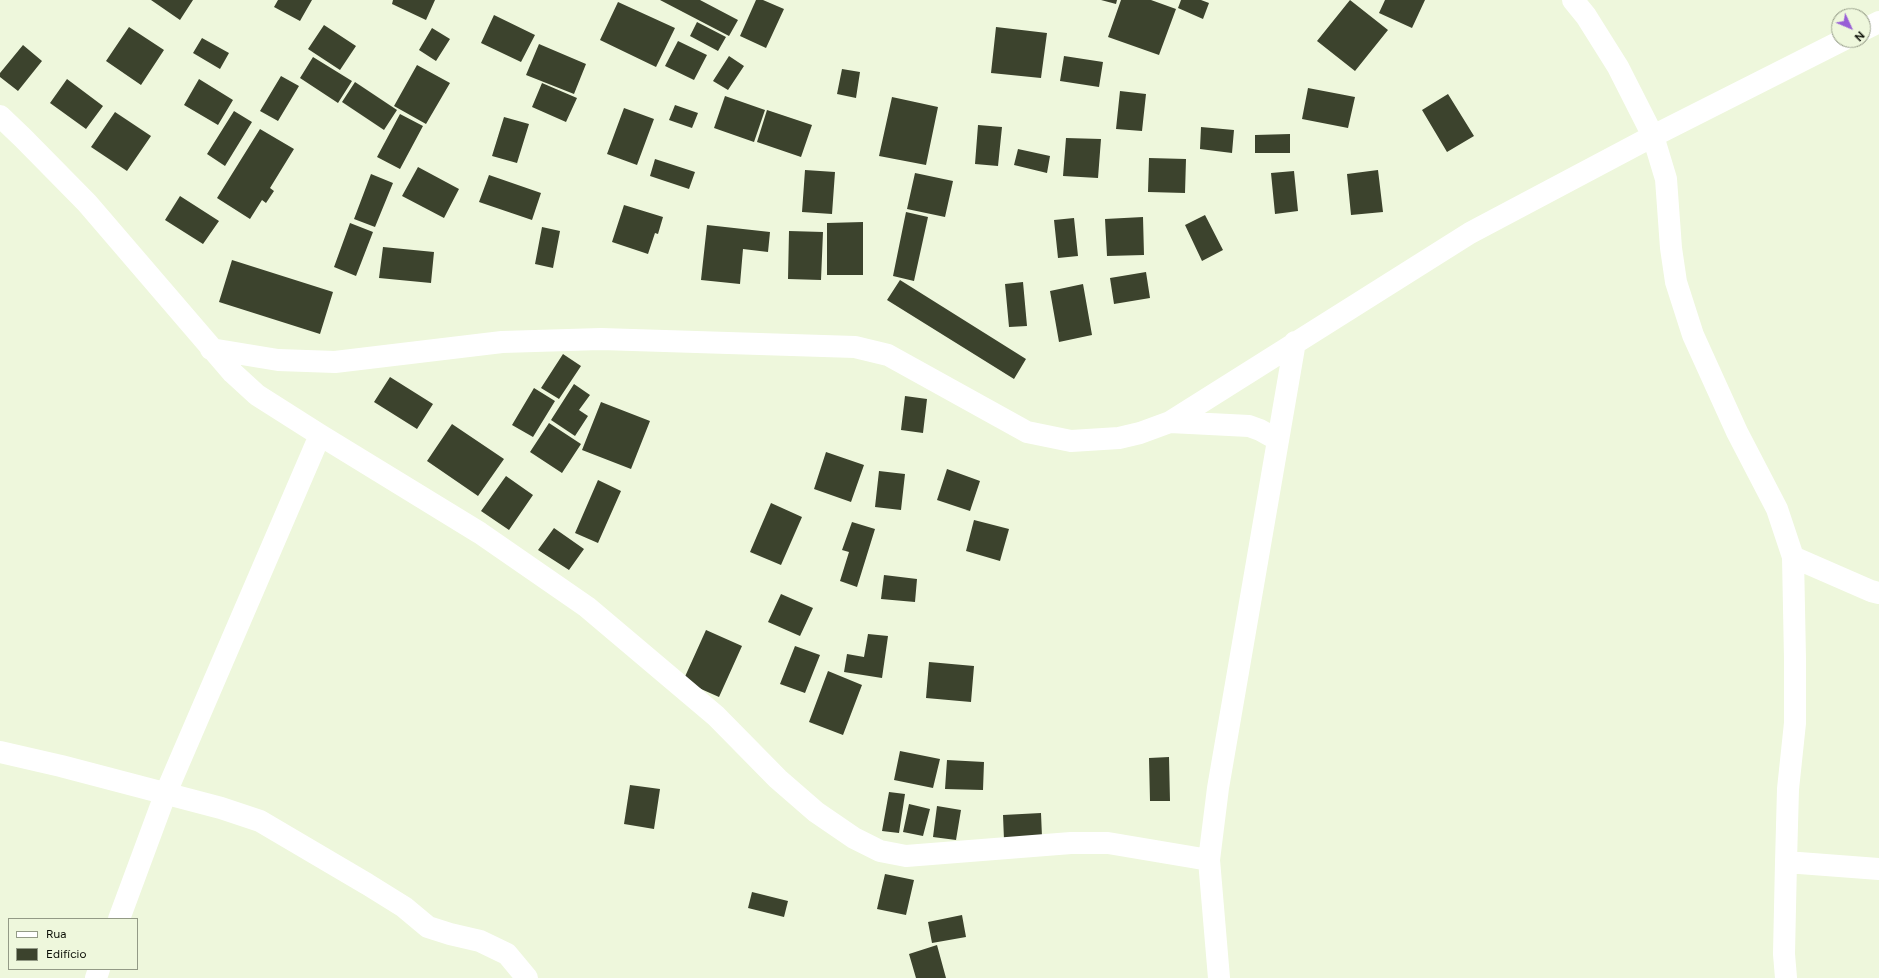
<!DOCTYPE html>
<meta charset="utf-8">
<style>
body{margin:0}
#map{position:relative;width:1879px;height:978px;overflow:hidden;background:#eef7dc;font-family:Figtree,sans-serif}
canvas{display:block}
.legend{position:absolute;left:8px;top:918px;width:130px;height:52px;box-sizing:border-box;background:#eef7dc;border:1px solid #939a86;margin:0;padding:5px 7px;list-style:none;font-size:12px;color:#0b0e06}
.legend li{display:flex;align-items:center;gap:8px;height:20px}
.legend b{width:20px;border:1px solid #939a86}
.north{position:absolute;left:1831px;top:8px;width:40px;height:40px;box-sizing:border-box;background:#eef7dc;border:1px solid #939a86;border-radius:50%;rotate:134deg;font-size:11px;font-weight:700;line-height:16px;text-align:center;color:#0b0e06}
.north::after{content:'';display:block;margin:auto;width:14px;height:18px;background:#985ed6;clip-path:polygon(50% 0,100% 100%,50% 72%,0 100%)}
</style>
<div id="map">
<canvas width="1879" height="978"></canvas>
<ul class="legend">
<li><b style="height:5px;background:#fff"></b>Rua</li>
<li><b style="height:11px;background:#3c432d"></b>Edifício</li>
</ul>
<div class="north">N</div>
</div>
<script>
const g = document.querySelector('canvas').getContext('2d');
g.lineJoin = 'round';
function fillPath(path, color) { g.fillStyle = color; g.fill(path, 'evenodd'); }
const poly = rows => new Path2D(rows.map(r => 'M' + r).join(''));
function trace(path, color, width, dash) { g.strokeStyle = color; g.lineWidth = width; g.lineCap = dash ? 'butt' : 'round'; g.setLineDash(dash || []); g.stroke(path); }
const building = poly([
 [151,0,193,0,180,20],
 [278,0,312,0,300,21,274,7],
 [393,0,435,0,426,20,392,4],
 [660,0,700,0,738,20,729,36],
 [756,0,763,0,784,9,766,48,740,36],
 [1101,0,1117,0,1116,4],
 [1121,0,1151,0,1176,9,1159,55,1108,37],
 [1181,0,1201,0,1209,3,1203,19,1178,8],
 [1350,0,1388,30,1355,71,1317,41],
 [1385,0,1425,0,1412,28,1379,13],
 [618,2,675,28,656,67,600,40],
 [494,15,535,35,521,62,481,43],
 [697,22,726,37,718,51,690,36],
 [324,25,356,46,340,70,308,49],
 [129,27,164,50,141,85,106,61],
 [996,27,1047,33,1041,78,991,73],
 [432,28,450,39,436,61,419,50],
 [202,38,229,53,220,69,193,53],
 [678,41,707,55,694,80,665,66],
 [539,44,586,64,574,94,526,75],
 [23,45,42,61,18,91,0,77,0,73],
 [729,56,744,66,728,90,713,81],
 [1064,56,1103,62,1099,87,1060,81],
 [313,57,352,81,338,103,300,78],
 [417,65,450,83,426,124,394,106],
 [842,69,860,72,856,98,837,94],
 [281,76,299,86,278,121,260,111],
 [67,79,103,106,86,129,50,103],
 [199,79,233,100,218,125,184,105],
 [355,82,397,110,384,130,342,102],
 [542,83,577,98,566,122,532,107],
 [1308,88,1355,97,1348,128,1302,119],
 [1120,91,1146,94,1142,131,1116,129],
 [1448,94,1474,136,1447,152,1422,110],
 [725,96,765,110,754,142,714,128],
 [892,97,938,107,926,165,879,156],
 [675,105,698,113,692,128,669,120],
 [624,108,654,119,637,165,607,154],
 [767,110,812,125,801,157,757,142],
 [234,111,252,122,225,166,207,154],
 [115,112,151,136,127,171,91,147],
 [400,114,423,126,400,169,377,157],
 [504,117,529,124,517,163,492,156],
 [978,125,1002,127,998,166,975,164],
 [1201,127,1234,130,1232,153,1200,149],
 [260,129,294,149,270,188,274,191,266,203,262,200,250,219,217,198],
 [1290,134,1290,153,1255,153,1255,135],
 [1066,138,1101,139,1098,178,1063,176],
 [1018,149,1050,156,1047,173,1014,165],
 [1149,158,1186,159,1185,193,1148,192],
 [655,159,695,172,689,189,650,176],
 [418,167,459,189,444,218,402,196],
 [805,170,835,172,832,214,802,212],
 [1378,170,1383,212,1351,215,1347,174],
 [1294,171,1298,211,1275,214,1271,173],
 [915,173,953,181,945,217,907,209],
 [371,174,393,183,375,227,354,219],
 [489,175,541,193,532,220,479,202],
 [180,196,219,221,203,244,165,220],
 [624,205,663,217,658,234,655,233,648,254,612,242],
 [906,212,928,217,914,281,893,276],
 [1205,215,1223,250,1202,261,1185,225],
 [1143,217,1144,255,1107,256,1105,219],
 [1074,218,1078,256,1058,258,1054,220],
 [863,222,863,275,827,275,827,223],
 [350,223,373,232,356,276,334,267],
 [707,225,770,232,768,252,743,249,740,284,701,280],
 [542,227,560,231,553,268,535,264],
 [789,231,823,232,821,280,788,279],
 [383,247,434,252,431,283,379,278],
 [232,260,333,292,320,334,219,302],
 [1146,272,1150,298,1114,304,1110,278],
 [900,280,1026,359,1014,379,887,300],
 [1023,282,1027,326,1009,327,1005,284],
 [1083,284,1092,335,1059,342,1050,291],
 [563,354,581,366,559,399,541,388],
 [390,377,433,404,417,429,374,402],
 [574,384,590,395,579,410,588,416,575,436,551,420],
 [534,388,555,401,533,437,512,425],
 [905,396,927,399,923,433,901,430],
 [601,402,650,421,631,469,582,450],
 [549,423,581,444,562,473,530,452],
 [452,424,504,459,478,496,427,461],
 [826,452,864,465,851,502,814,489],
 [947,469,980,481,970,511,937,500],
 [879,471,905,474,901,510,875,507],
 [506,476,533,495,509,530,481,511],
 [598,480,621,491,598,543,575,533],
 [771,503,802,517,781,565,750,552],
 [974,520,1009,529,1000,561,966,551],
 [852,522,875,529,857,587,840,581,849,552,842,550],
 [554,528,584,549,569,570,538,550],
 [884,575,917,579,915,602,881,599],
 [781,594,813,608,800,636,768,622],
 [706,630,742,646,719,697,683,681],
 [868,634,888,636,882,678,844,672,847,654,864,657],
 [795,646,820,655,805,693,780,684],
 [929,662,974,666,971,702,926,698],
 [828,671,862,685,843,735,809,722],
 [900,751,940,759,933,788,894,780],
 [1169,757,1170,801,1150,801,1149,758],
 [947,760,984,762,983,790,945,789],
 [630,785,660,789,654,829,624,824],
 [889,792,905,794,899,833,882,831],
 [909,804,930,809,923,836,903,832],
 [937,806,961,810,956,840,933,837],
 [1041,813,1042,837,1004,840,1003,815],
 [885,874,914,880,906,915,877,909],
 [752,892,788,901,784,917,748,908],
 [962,915,966,937,932,943,928,922],
 [937,945,946,978,916,978,909,954]
]);
const minor = poly([
 [1573,0,1586,16,1618,67,1653,136,1666,179,1671,248,1676,282,1693,335,1737,432,1777,509,1793,557,1795,659,1795,723,1788,789,1786,862,1784,954,1786,978],
 [1863,30,1879,22],
 [0,116,23,138,87,203,233,373,257,395,320,435,480,533,587,607,716,716,778,779,816,812,854,838,880,851,906,856,1071,843,1108,843,1209,860],
 [211,349,278,360,335,362,502,342,601,339,855,347,888,355,1027,432,1071,441,1119,438,1140,433,1170,422,1470,233,1653,136,1843,40],
 [1170,422,1249,426,1260,430,1278,440],
 [1793,557,1871,591,1879,593],
 [0,752,61,766,221,808,260,821,367,884,404,907,428,927,450,934,480,941,507,954,527,978],
 [1786,862,1879,869],
 [119,919,165,795,320,435],
 [96,978,99,969],
 [1219,978,1209,860,1218,788,1295,342]
]);
fillPath(building, '#3c432d');
trace(minor, '#fff', 22);
</script>
